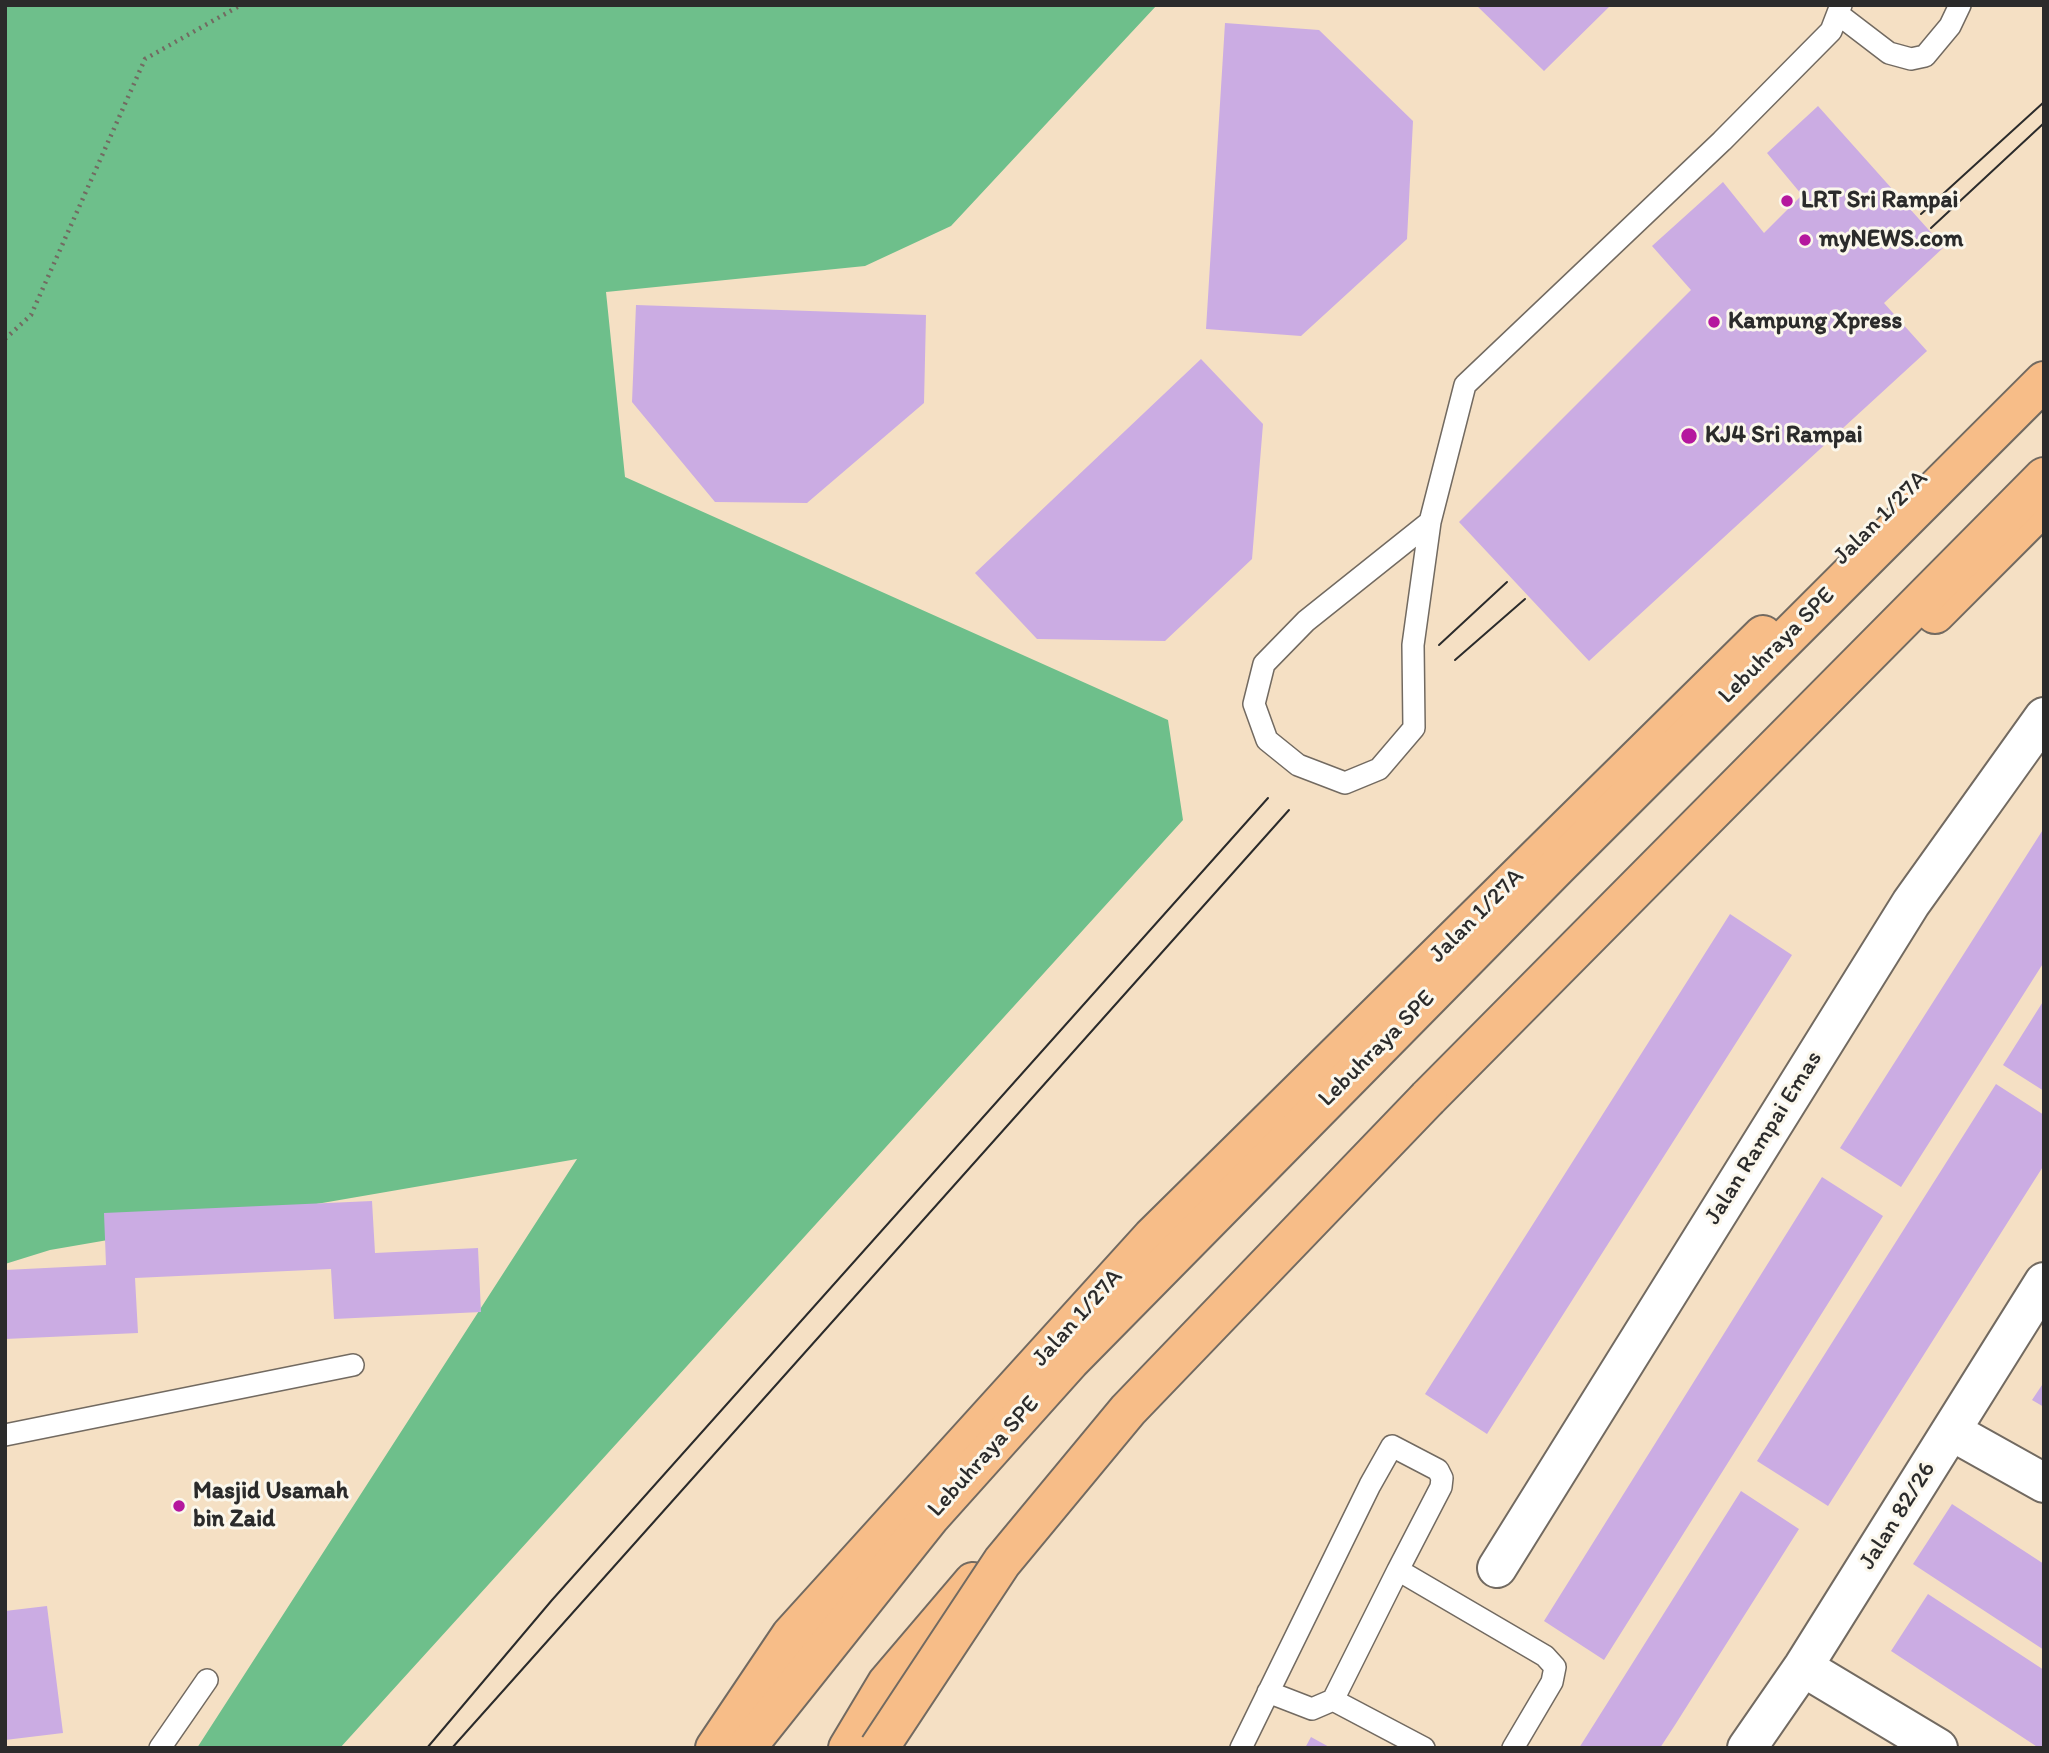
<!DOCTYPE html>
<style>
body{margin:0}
#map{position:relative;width:2049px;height:1753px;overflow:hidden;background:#f5e0c4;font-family:Itim,sans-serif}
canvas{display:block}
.frame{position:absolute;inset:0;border:7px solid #2b2b2b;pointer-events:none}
</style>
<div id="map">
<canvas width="2049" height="1753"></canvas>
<div class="frame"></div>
</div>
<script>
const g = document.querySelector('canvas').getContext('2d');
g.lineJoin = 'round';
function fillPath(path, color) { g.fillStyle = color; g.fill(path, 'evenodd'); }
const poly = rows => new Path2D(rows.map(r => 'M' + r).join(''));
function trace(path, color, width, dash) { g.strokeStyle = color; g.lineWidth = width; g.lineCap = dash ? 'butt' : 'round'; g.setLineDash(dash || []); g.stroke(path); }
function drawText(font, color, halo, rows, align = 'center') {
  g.font = font + ' Itim,sans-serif'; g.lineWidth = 6; g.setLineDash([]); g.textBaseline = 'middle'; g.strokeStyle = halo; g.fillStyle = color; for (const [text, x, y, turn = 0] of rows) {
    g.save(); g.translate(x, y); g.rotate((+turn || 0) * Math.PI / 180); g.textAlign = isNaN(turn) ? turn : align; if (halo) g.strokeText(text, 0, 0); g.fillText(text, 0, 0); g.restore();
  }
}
const forest = poly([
 [5,5,1157,5,951,226,865,266,606,292,625,477,1168,720,1183,820,340,1748,197,1748,577,1159,50,1250,5,1264]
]);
const building = poly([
 [1476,5,1611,5,1544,71],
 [1225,23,1319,30,1413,121,1407,239,1301,336,1206,329],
 [1818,106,1944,247,1884,303,1927,351,1589,661,1459,522,1691,290,1652,246,1723,182,1764,233,1802,195,1767,153],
 [636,305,926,315,924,403,807,503,715,502,632,402],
 [1201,359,1263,424,1252,559,1165,641,1037,639,975,573],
 [2044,828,2044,962,1901,1187,1840,1148],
 [1730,914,1792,955,1487,1434,1425,1394],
 [2044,1000,2044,1091,2003,1065],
 [1996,1084,2044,1115,2044,1165,1828,1506,1757,1461],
 [1822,1177,1883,1216,1604,1660,1544,1621],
 [372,1201,375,1253,478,1248,481,1312,334,1319,331,1269,135,1278,138,1333,5,1339,5,1270,106,1265,104,1213],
 [2044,1382,2044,1407,2032,1400],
 [1741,1491,1799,1529,1675,1725,1660,1748,1579,1748],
 [1952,1504,2044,1564,2044,1650,1913,1564],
 [1928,1594,2044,1670,2044,1748,2039,1748,1891,1651],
 [47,1606,63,1733,5,1740,5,1611],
 [1311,1737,1331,1748,1305,1748]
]);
const path = poly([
 [5,339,31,315,145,59,241,5]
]);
const service = poly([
 [1838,14,1889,53,1911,59,1925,56,1950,26,1960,5],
 [1430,522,1306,621,1264,664,1254,704,1267,740,1298,765,1345,783,1379,769,1414,728,1413,645,1430,522,1465,385,1722,141,1831,31,1841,5],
 [5,1435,353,1365],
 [1268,1692,1312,1709,1333,1700,1424,1748],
 [1333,1700,1398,1570],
 [160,1748,207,1680],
 [1241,1748,1370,1485,1392,1446,1438,1470,1442,1478,1441,1487,1398,1570,1545,1656,1555,1667,1552,1682,1513,1748]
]);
const minor = poly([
 [1951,1431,2044,1483],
 [1497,1568,1911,903,2044,717],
 [1803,1667,1938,1748],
 [1747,1748,1803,1667,2044,1282]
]);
const primary = poly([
 [1935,614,2044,505],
 [715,1748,791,1635,1152,1237,1763,635],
 [848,1748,887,1683,973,1582]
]);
const motorway = poly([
 [1428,1098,2044,477],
 [746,1748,931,1516,1070,1361,1557,867,2044,381]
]);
const tram = poly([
 [1921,214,2044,102],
 [1931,228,2044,123],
 [1439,645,1507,582],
 [1455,660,1525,599],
 [427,1748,552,1600,1268,798],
 [452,1748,1289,810]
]);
const motorwayBridge = poly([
 [879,1748,1002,1562,1128,1410,1428,1098]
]);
const markers = [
 [1787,201,7,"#b5179e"],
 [1805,240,7,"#b5179e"],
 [1714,322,7,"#b5179e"],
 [1689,436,9,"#b5179e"],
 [179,1506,7,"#b5179e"]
];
const poiNames = [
 ["LRT Sri Rampai",1801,201],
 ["myNEWS.com",1819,240],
 ["Kampung Xpress",1728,322],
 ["KJ4 Sri Rampai",1705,436],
 ["Masjid Usamah",193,1492],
 ["bin Zaid",193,1520]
];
const streetNames = [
 ["Jalan 1/27A",1881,518,-45],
 ["Lebuhraya SPE",1777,646,-45],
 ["Jalan 1/27A",1477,916,-45],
 ["Lebuhraya SPE",1377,1049,-45],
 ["Jalan Rampai Emas",1764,1138,-58],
 ["Jalan 1/27A",1078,1318,-48],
 ["Lebuhraya SPE",984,1457,-48],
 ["Jalan 82/26",1898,1516,-58]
];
fillPath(forest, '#6ebf8b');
fillPath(building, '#cbace3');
trace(service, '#726a61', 24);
trace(minor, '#726a61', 42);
trace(primary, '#726a61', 42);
trace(motorway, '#726a61', 42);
trace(path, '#726a61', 4.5, [2, 5]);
trace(service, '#fff', 21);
trace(minor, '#fff', 38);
trace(primary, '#f7bd88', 38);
trace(motorway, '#f7bd88', 38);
trace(tram, '#2b2b2b', 2);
trace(motorwayBridge, '#726a61', 42, []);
trace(motorwayBridge, '#f7bd88', 38);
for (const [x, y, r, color] of markers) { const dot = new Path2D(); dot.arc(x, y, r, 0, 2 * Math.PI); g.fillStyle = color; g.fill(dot); trace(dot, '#fbf7ec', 2.5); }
drawText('bold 24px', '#2b2b2b', '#fbf7ec', poiNames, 'left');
drawText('24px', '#2b2b2b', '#fbf7ec', streetNames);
</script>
